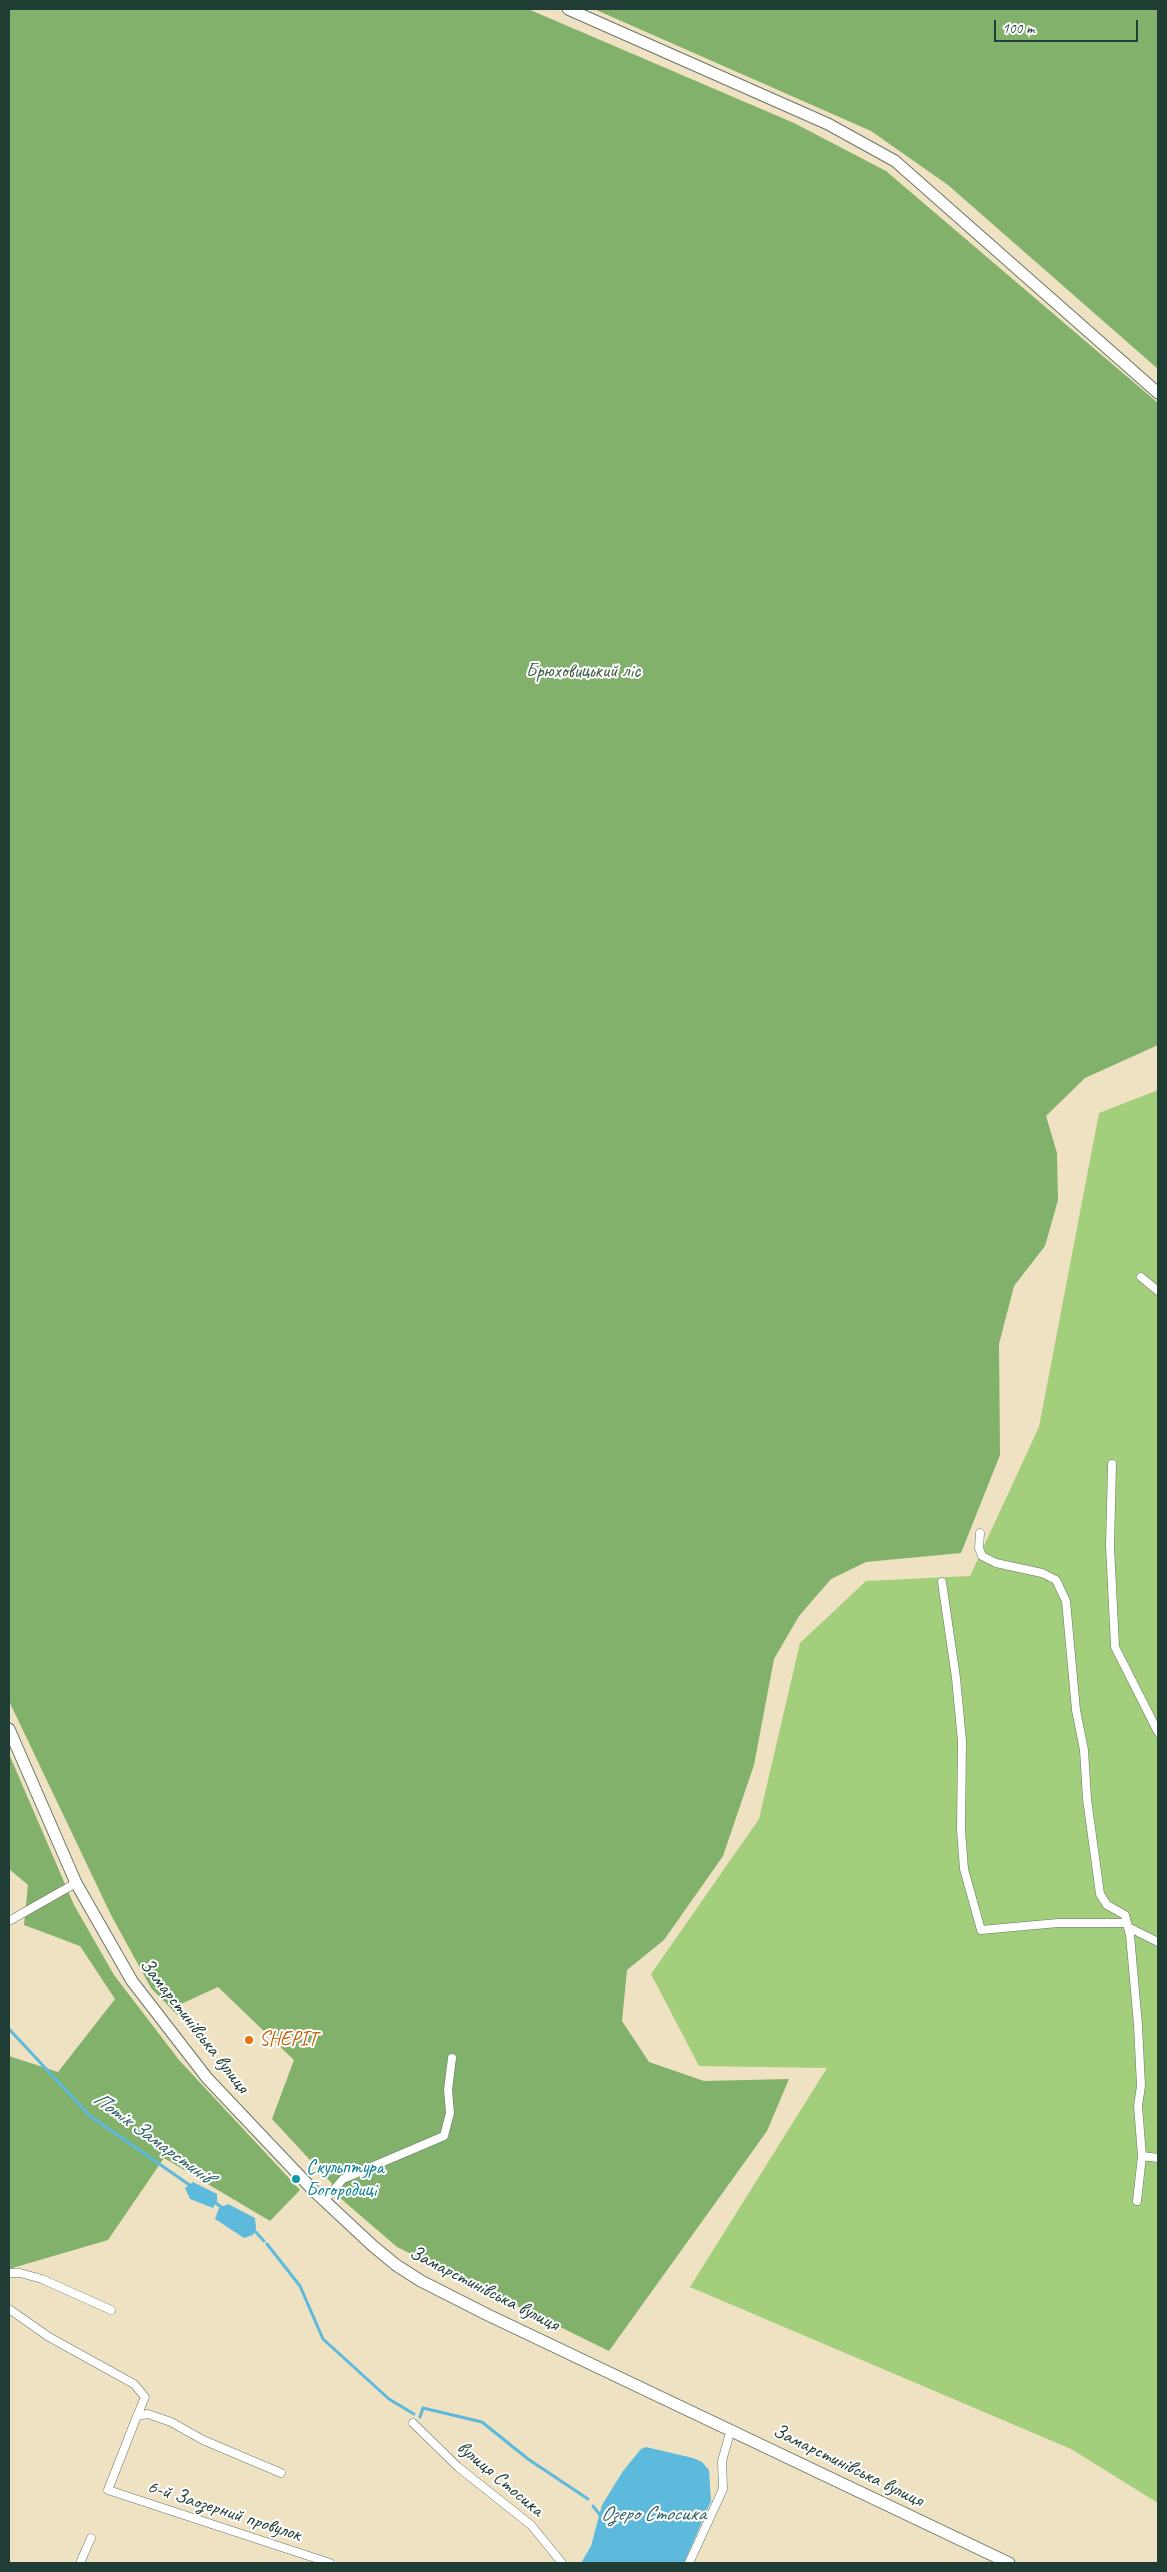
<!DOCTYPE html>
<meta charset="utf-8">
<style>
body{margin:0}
#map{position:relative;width:1167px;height:2572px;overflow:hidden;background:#eee2c3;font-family:Caveat,sans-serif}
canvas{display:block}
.frame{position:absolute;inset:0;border:10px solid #1f3d34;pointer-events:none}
.scale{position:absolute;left:994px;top:20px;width:144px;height:22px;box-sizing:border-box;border:2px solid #1f3d34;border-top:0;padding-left:6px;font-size:15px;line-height:18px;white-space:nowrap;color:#1f3d34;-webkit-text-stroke:4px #fff;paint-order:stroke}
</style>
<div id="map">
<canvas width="1167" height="2572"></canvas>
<div class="frame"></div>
<div class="scale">100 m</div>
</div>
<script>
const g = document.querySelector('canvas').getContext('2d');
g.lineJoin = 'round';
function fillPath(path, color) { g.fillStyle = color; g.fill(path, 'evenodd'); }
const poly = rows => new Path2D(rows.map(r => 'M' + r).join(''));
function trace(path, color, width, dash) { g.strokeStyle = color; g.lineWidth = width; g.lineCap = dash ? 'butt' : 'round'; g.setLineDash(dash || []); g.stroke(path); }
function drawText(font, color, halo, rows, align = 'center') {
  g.font = font + ' Caveat,sans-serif'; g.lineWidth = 4; g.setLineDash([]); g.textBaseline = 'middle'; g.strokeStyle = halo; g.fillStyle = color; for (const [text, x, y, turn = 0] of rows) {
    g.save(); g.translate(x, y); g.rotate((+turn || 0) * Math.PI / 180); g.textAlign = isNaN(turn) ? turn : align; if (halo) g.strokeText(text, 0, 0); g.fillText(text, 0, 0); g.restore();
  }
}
const green = poly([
 [1158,1090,1158,2503,1071,2449,690,2287,827,2068,699,2066,651,1974,759,1819,800,1643,866,1581,970,1576,1039,1427,1099,1113]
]);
const forest = poly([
 [9,9,528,9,794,123,886,171,1158,403,1158,1045,1085,1078,1046,1116,1057,1153,1058,1200,1045,1246,1014,1286,999,1344,1000,1455,961,1553,866,1562,831,1579,799,1616,774,1659,754,1765,723,1856,664,1940,627,1970,622,2021,649,2062,704,2081,789,2079,767,2131,609,2351,397,2247,339,2197,336,2188,272,2119,294,2060,218,1987,181,2004,194,2032,151,1988,111,1915,9,1701],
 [594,9,1158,9,1158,369,948,185,871,131],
 [9,1754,74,1905,114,1975,179,2060,300,2190,270,2221,164,2158,108,2240,9,2269,9,2056,58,2072,115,1999,80,1946,24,1925,28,1885,9,1869]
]);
const water = poly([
 [193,2182,217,2194,217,2201,213,2208,190,2199,185,2188],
 [228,2204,255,2218,256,2228,253,2235,244,2238,215,2219,219,2208],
 [646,2447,693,2458,702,2462,709,2470,711,2501,684,2563,581,2563,591,2546,602,2505,623,2471,641,2449]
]);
const stream = poly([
 [9,2029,90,2116,191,2186],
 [213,2201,224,2209],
 [252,2228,264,2241],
 [267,2244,300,2286,323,2339,389,2399,414,2414],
 [420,2417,423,2408,482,2422,528,2459,588,2499],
 [593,2506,600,2515]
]);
const street = poly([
 [1141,1277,1158,1291],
 [1112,1464,1110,1546,1115,1647,1158,1732],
 [980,1533,979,1548,982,1556,996,1563,1042,1573,1056,1580,1066,1601,1076,1710,1084,1750,1087,1799,1100,1894,1107,1905,1125,1915,1130,1935,1138,2025,1141,2086,1138,2106,1142,2156,1158,2158],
 [942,1582,956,1678,962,1741,961,1830,964,1869,981,1930,1058,1923,1127,1923],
 [9,1921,76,1883],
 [1128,1927,1158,1942],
 [324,2201,343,2179,444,2136,450,2113,448,2090,452,2058],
 [1137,2201,1142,2156],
 [9,2273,20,2273,42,2279,111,2310],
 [9,2309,49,2337,134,2384,145,2397,137,2416],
 [413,2423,458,2467,531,2525,562,2563],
 [281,2473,203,2440,171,2422,148,2414,137,2416,108,2490,330,2563],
 [80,2563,91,2538],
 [689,2563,723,2489,722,2461,731,2429]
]);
const secondary = poly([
 [568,9,828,124,895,161,1158,393],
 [9,1729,76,1883,132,1981,207,2078,314,2191,373,2246,396,2265,421,2281,488,2315,1009,2563]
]);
const markers = [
 [249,2040,5,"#e8710a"],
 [296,2179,5,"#0f9aa8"]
];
const parkNames = [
 ["Брюховицький ліс",583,672]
];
const streetNames = [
 ["Замарстинівська вулиця",194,2026,52],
 ["Замарстинівська вулиця",484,2289,27],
 ["Замарстинівська вулиця",848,2466,26],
 ["вулиця Стосика",500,2479,40],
 ["6-й Заозерний провулок",224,2511,18]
];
const foodNames = [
 ["SHEPIT",259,2040]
];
const cultureNames = [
 ["Скульптура",306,2168],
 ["Богородиці",306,2191]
];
const waterNames = [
 ["Потік Замарстинів",152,2138,36],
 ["Озеро Стосика",653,2514]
];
fillPath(green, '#a3ce7b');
fillPath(forest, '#82b16b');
fillPath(water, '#5ebadc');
trace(stream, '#5ebadc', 3);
trace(street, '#677766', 9);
trace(secondary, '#677766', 13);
trace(street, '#fff', 8);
trace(secondary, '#fff', 11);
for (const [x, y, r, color] of markers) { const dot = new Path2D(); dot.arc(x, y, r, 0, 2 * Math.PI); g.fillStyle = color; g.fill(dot); trace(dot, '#fff', 2); }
drawText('20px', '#406146', '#fff', parkNames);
drawText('20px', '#1f3d34', '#fff', streetNames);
drawText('20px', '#c56008', '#fff', foodNames, 'left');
drawText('20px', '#0d838f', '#fff', cultureNames, 'left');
drawText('italic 21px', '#326266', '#fff', waterNames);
</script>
